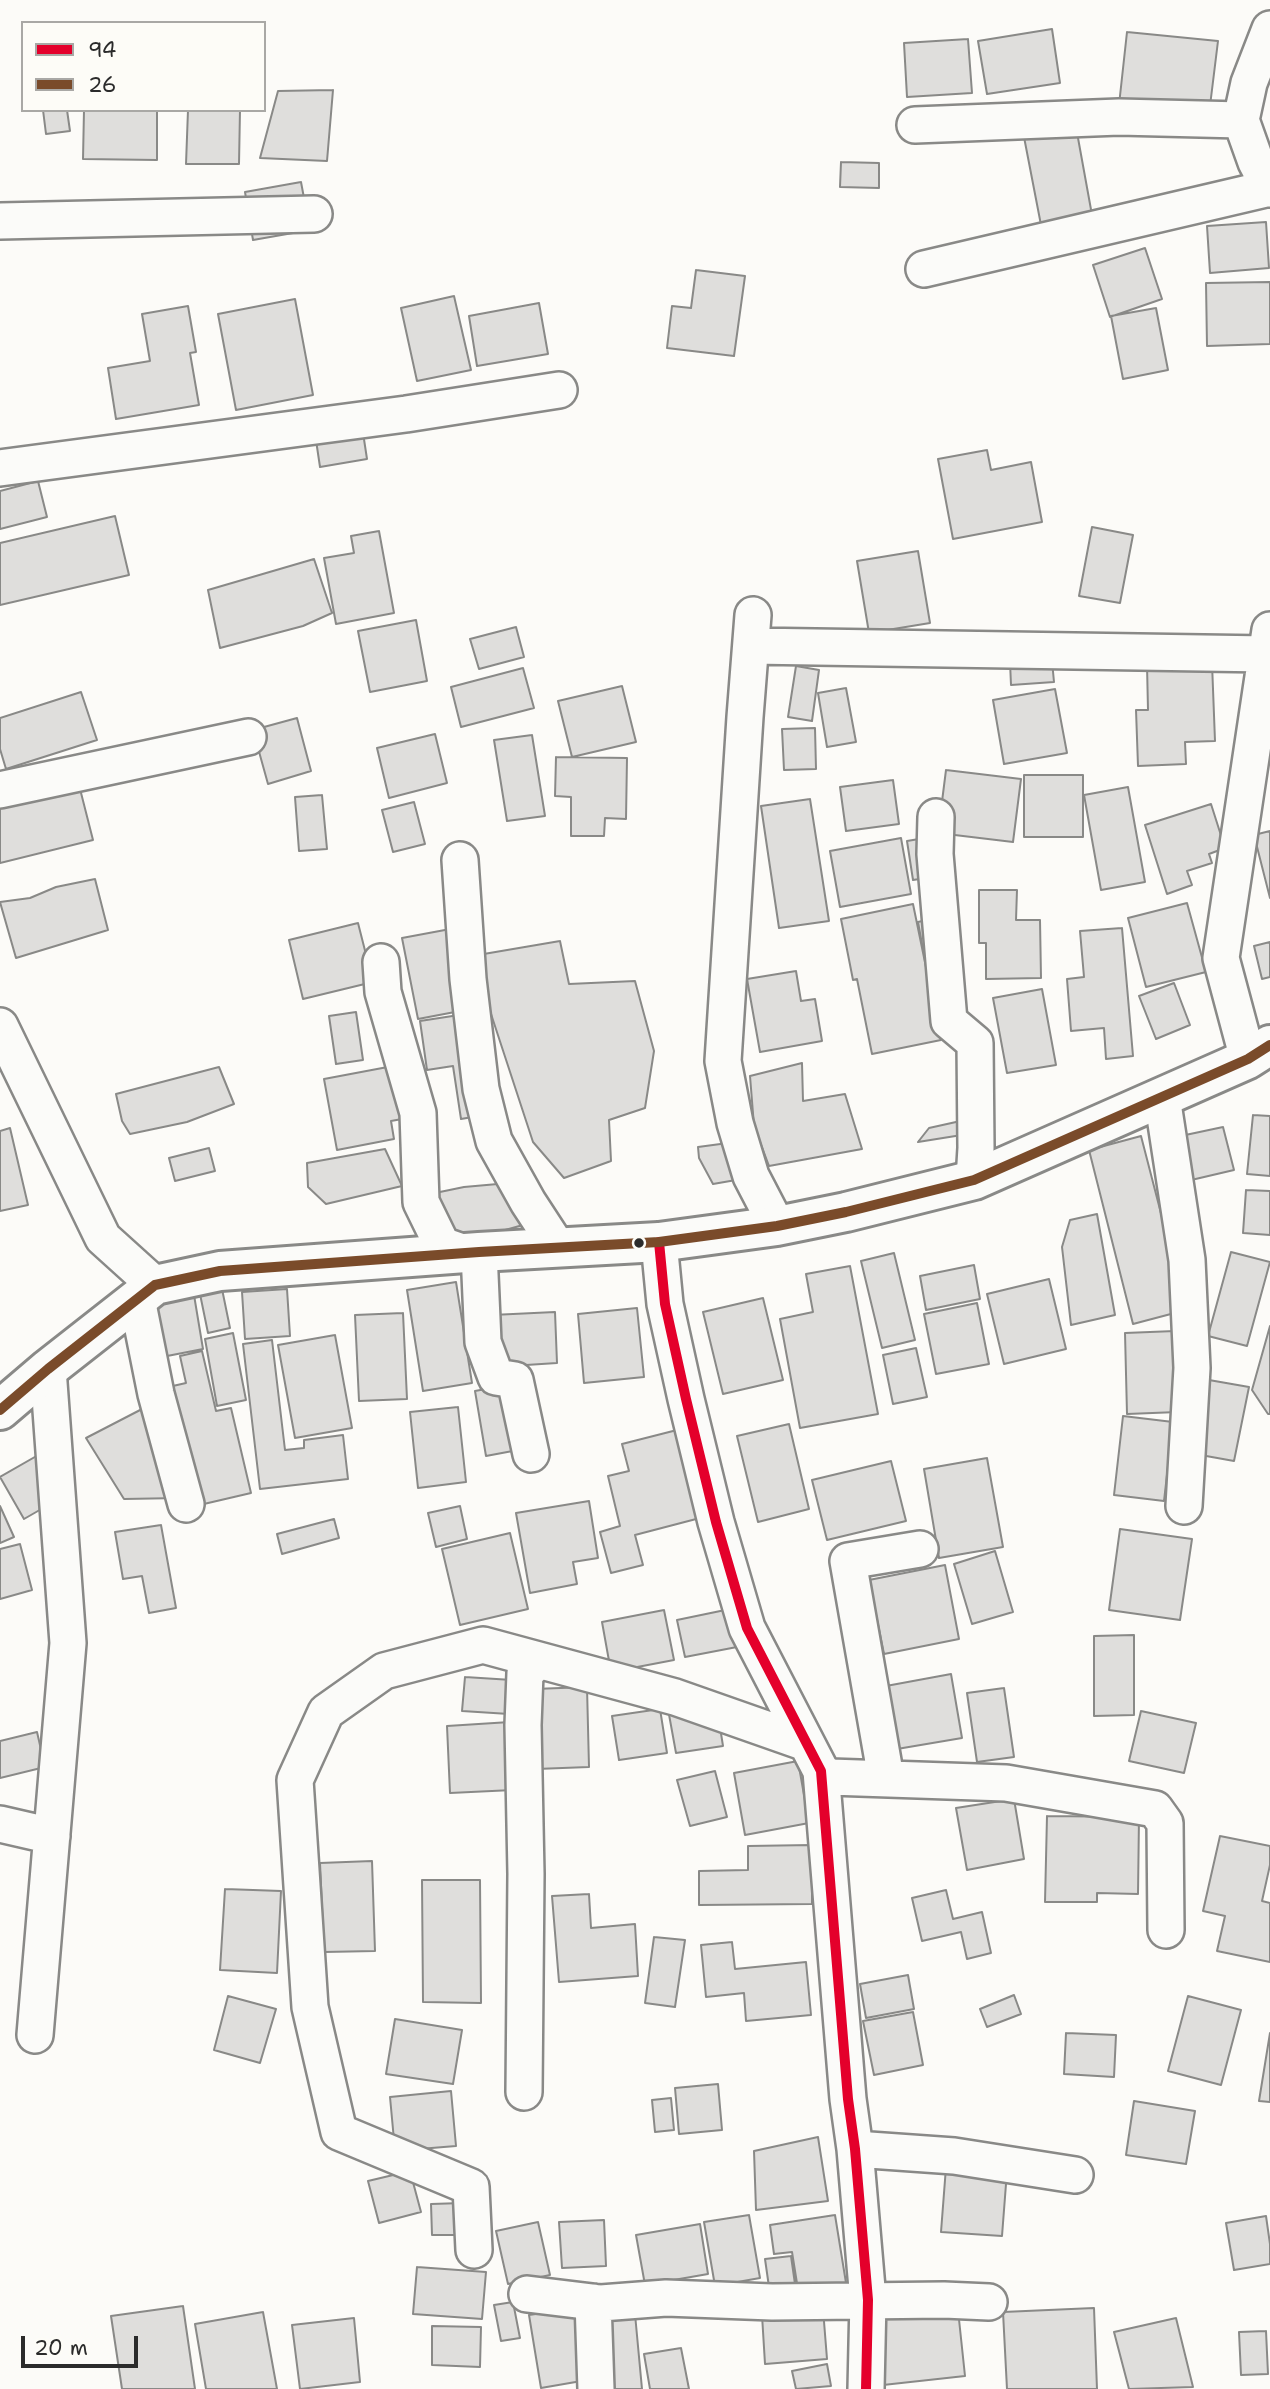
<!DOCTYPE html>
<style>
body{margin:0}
#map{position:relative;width:1270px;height:2389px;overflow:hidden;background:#fcfbf8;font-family:"Shantell Sans",sans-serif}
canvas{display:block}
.legend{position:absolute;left:21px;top:21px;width:245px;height:91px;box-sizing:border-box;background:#fdfcf7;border:2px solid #a9a8a5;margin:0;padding:9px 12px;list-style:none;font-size:21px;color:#2b2b2b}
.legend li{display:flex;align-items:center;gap:14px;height:35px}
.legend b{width:35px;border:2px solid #a9a8a5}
.scale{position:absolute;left:21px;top:2336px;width:117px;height:32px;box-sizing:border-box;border:4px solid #2b2b2b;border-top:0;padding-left:9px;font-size:21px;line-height:24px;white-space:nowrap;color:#2b2b2b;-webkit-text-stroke:5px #fdfcf7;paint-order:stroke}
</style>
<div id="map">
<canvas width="1270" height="2389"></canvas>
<ul class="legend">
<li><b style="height:9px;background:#e4002b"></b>94</li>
<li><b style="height:9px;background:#7a4b2a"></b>26</li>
</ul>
<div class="scale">20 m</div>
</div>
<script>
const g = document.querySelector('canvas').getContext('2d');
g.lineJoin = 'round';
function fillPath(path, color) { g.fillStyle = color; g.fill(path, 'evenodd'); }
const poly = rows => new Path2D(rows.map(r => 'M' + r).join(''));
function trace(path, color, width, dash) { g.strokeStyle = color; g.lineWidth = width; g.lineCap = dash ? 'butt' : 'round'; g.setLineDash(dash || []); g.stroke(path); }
const building = poly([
 [1052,29,1060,83,987,94,978,41,1052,29],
 [1127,32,1218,41,1209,114,1119,105,1127,32],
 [968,39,972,93,907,97,904,43,968,39],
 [333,90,327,161,260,158,278,91,333,90],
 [43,110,67,110,70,131,46,134,43,110],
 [84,110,157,110,157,160,83,159,84,110],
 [188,110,240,110,239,164,186,164,188,110],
 [1076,127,1092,215,1041,225,1024,137,1076,127],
 [841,162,879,163,879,188,840,187,841,162],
 [301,182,310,230,253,240,245,192,301,182],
 [1266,222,1269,268,1210,273,1207,226,1266,222],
 [1145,248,1162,299,1110,317,1093,265,1145,248],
 [696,270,745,276,734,356,667,348,672,306,691,308,696,270],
 [1270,282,1270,344,1207,346,1206,283,1270,282],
 [454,296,471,370,417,381,401,308,454,296],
 [295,299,313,395,236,410,218,314,295,299],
 [539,303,548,354,477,366,469,316,539,303],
 [188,306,196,352,190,353,199,405,116,419,108,368,150,361,142,314,188,306],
 [1156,308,1168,370,1123,379,1111,316,1156,308],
 [360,413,367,459,320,467,313,420,360,413],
 [987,450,991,470,1031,462,1042,522,953,539,938,459,987,450],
 [38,481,47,517,0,529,0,491,38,481],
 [115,516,129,575,0,605,0,543,115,516],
 [1092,527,1133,535,1120,603,1079,596,1092,527],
 [379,531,394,613,336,624,324,558,354,553,351,536,379,531],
 [918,551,930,623,869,633,857,561,918,551],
 [314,559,332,613,303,626,220,648,208,590,314,559],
 [416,620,427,681,370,692,358,631,416,620],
 [516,627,524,657,479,669,470,639,516,627],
 [1052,661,1054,682,1011,685,1010,662,1052,661],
 [1212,663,1215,741,1185,742,1186,764,1138,766,1136,710,1148,710,1147,665,1212,663],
 [796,666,819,670,812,721,788,717,796,666],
 [523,668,534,708,461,727,451,687,523,668],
 [622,686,636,742,572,757,558,701,622,686],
 [846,688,856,742,827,747,818,693,846,688],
 [1055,689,1067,753,1004,764,993,700,1055,689],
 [81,692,97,740,6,769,0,749,0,718,81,692],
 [297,718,311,771,268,784,253,730,297,718],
 [815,728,816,769,784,770,782,729,815,728],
 [435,734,447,783,389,798,377,748,435,734],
 [532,735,545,816,507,821,494,740,532,735],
 [556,757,627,758,626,819,605,818,604,836,571,836,571,797,555,796,556,757],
 [946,770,1021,779,1013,842,938,833,946,770],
 [1024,775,1083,775,1083,837,1024,837,1024,775],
 [893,780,899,824,846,831,840,787,893,780],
 [78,781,93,840,0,863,0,800,78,781],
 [1128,787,1145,882,1101,890,1084,795,1128,787],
 [322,795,327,849,299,851,295,797,322,795],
 [810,799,829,921,779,928,761,806,810,799],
 [414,802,425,844,393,852,382,810,414,802],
 [1211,804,1225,848,1209,854,1212,863,1187,871,1192,885,1167,894,1145,825,1211,804],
 [1270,831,1270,898,1254,835,1270,831],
 [901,838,911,894,840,907,830,851,901,838],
 [925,838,932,877,913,880,907,841,925,838],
 [95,879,108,930,16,958,0,902,30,898,56,887,95,879],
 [979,890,1017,890,1016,920,1040,920,1041,978,986,979,986,943,979,943,979,890],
 [1187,903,1206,972,1146,987,1128,918,1187,903],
 [913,904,941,1040,872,1054,857,979,853,980,841,919,913,904],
 [935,918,943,962,926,966,918,922,935,918],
 [358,923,373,982,303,999,289,940,358,923],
 [461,927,476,1008,418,1019,402,938,461,927],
 [1122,928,1133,1056,1106,1059,1104,1028,1071,1031,1067,979,1084,977,1080,931,1122,928],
 [560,941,569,984,635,981,654,1051,645,1108,609,1120,611,1161,564,1178,533,1142,472,956,560,941],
 [1270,942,1270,977,1262,979,1254,946,1270,942],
 [796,971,801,1001,815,999,822,1041,760,1052,747,979,796,971],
 [1174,983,1190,1025,1156,1039,1139,996,1174,983],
 [1042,989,1056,1065,1007,1073,993,998,1042,989],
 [356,1012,363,1060,336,1064,329,1016,356,1012],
 [472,1013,496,1113,461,1119,453,1066,427,1070,420,1021,472,1013],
 [802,1063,803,1101,845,1094,862,1149,769,1166,754,1126,750,1076,802,1063],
 [393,1066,402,1119,391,1121,394,1139,337,1150,324,1079,393,1066],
 [219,1067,234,1104,187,1122,130,1134,122,1121,116,1094,219,1067],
 [1253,1115,1270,1116,1270,1176,1247,1174,1253,1115],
 [965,1120,968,1134,918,1142,929,1128,965,1120],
 [1223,1127,1234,1170,1187,1181,1176,1137,1223,1127],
 [10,1128,28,1205,0,1211,0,1131,10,1128],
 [1141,1136,1186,1310,1133,1324,1089,1150,1141,1136],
 [728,1143,736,1180,713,1184,699,1158,698,1147,728,1143],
 [209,1148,215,1171,175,1181,169,1158,209,1148],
 [385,1149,402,1186,326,1204,308,1187,307,1163,385,1149],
 [509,1183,523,1225,491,1234,448,1233,435,1193,464,1187,509,1183],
 [1246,1190,1270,1191,1270,1235,1243,1233,1246,1190],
 [1097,1214,1115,1315,1071,1325,1062,1247,1070,1220,1097,1214],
 [1231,1252,1270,1262,1247,1346,1208,1336,1231,1252],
 [894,1253,915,1340,882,1348,861,1261,894,1253],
 [974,1265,980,1299,926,1310,920,1276,974,1265],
 [850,1266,878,1414,800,1428,780,1319,813,1312,806,1274,850,1266],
 [1049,1279,1066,1349,1004,1364,987,1294,1049,1279],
 [456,1282,472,1383,423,1391,407,1290,456,1282],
 [222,1289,230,1328,208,1333,200,1294,222,1289],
 [287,1289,290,1336,245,1339,242,1292,287,1289],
 [194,1295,203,1349,162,1357,151,1303,194,1295],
 [763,1298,783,1380,723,1394,703,1312,763,1298],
 [977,1303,989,1364,936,1374,924,1314,977,1303],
 [637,1308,644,1377,584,1383,578,1314,637,1308],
 [555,1312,557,1363,495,1367,492,1315,555,1312],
 [403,1313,407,1399,359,1401,355,1315,403,1313],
 [1270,1326,1270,1414,1268,1414,1252,1390,1270,1326],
 [1175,1331,1178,1412,1127,1414,1125,1333,1175,1331],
 [233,1333,246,1400,217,1406,205,1339,233,1333],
 [335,1335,352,1428,295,1438,278,1345,335,1335],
 [272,1340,285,1450,304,1448,304,1440,343,1435,348,1479,260,1489,243,1344,272,1340],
 [916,1348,927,1397,893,1404,883,1355,916,1348],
 [202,1351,216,1411,231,1408,251,1493,191,1507,164,1388,186,1383,180,1356,202,1351],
 [1209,1380,1249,1387,1234,1461,1195,1454,1209,1380],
 [507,1385,518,1450,486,1456,475,1391,507,1385],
 [458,1407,466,1482,418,1488,410,1412,458,1407],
 [144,1408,180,1498,124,1499,86,1438,144,1408],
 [1123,1416,1173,1422,1164,1501,1114,1495,1123,1416],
 [789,1424,809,1509,758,1522,737,1436,789,1424],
 [677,1430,700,1518,635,1535,643,1565,611,1573,600,1532,620,1526,608,1476,629,1471,622,1444,677,1430],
 [47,1450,71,1492,24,1519,0,1477,47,1450],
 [987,1458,1003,1547,939,1558,924,1469,987,1458],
 [891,1461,906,1521,827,1540,812,1480,891,1461],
 [589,1501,598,1558,573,1562,577,1584,530,1593,516,1513,589,1501],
 [0,1506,14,1537,0,1543,0,1506],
 [460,1506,467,1539,436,1547,428,1513,460,1506],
 [334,1519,339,1538,282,1554,277,1534,334,1519],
 [161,1525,176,1608,149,1613,142,1576,123,1579,115,1532,161,1525],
 [1120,1529,1192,1539,1180,1620,1109,1610,1120,1529],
 [510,1533,528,1609,460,1625,442,1549,510,1533],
 [20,1544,32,1590,0,1599,0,1549,20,1544],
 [995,1551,1013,1612,972,1624,954,1564,995,1551],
 [945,1565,959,1639,884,1654,869,1580,945,1565],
 [730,1609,737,1647,685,1657,677,1620,730,1609],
 [664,1610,674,1660,611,1672,602,1622,664,1610],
 [1134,1635,1134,1715,1094,1716,1094,1636,1134,1635],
 [951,1674,962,1738,897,1749,886,1686,951,1674],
 [465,1677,512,1680,509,1714,462,1711,465,1677],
 [587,1687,589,1767,536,1769,534,1689,587,1687],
 [1004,1688,1014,1757,977,1762,967,1693,1004,1688],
 [716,1702,723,1746,676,1753,668,1709,716,1702],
 [660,1709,667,1753,619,1760,612,1716,660,1709],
 [1141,1711,1196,1723,1184,1773,1129,1761,1141,1711],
 [510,1722,513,1790,450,1793,447,1726,510,1722],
 [37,1732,45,1767,0,1778,0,1741,37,1732],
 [798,1761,809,1823,745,1835,734,1773,798,1761],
 [715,1771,727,1817,690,1826,677,1780,715,1771],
 [1014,1799,1024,1859,967,1870,956,1808,1014,1799],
 [1047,1816,1139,1817,1138,1894,1097,1893,1097,1902,1045,1902,1047,1816],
 [1220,1836,1270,1846,1270,1865,1262,1901,1270,1903,1270,1962,1217,1951,1225,1916,1203,1911,1220,1836],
 [812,1845,812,1904,699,1905,699,1871,748,1870,748,1846,812,1845],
 [372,1861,375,1951,324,1952,320,1863,372,1861],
 [422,1880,480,1880,481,2003,423,2002,422,1880],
 [225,1889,281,1891,277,1973,220,1970,225,1889],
 [946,1890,953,1919,982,1912,991,1953,967,1959,961,1932,922,1941,912,1898,946,1890],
 [589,1894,591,1928,635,1924,638,1976,559,1982,552,1896,589,1894],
 [654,1937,685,1940,675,2007,645,2003,654,1937],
 [732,1942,735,1969,806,1962,811,2015,746,2021,744,1993,706,1997,701,1945,732,1942],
 [908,1975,914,2009,866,2018,860,1984,908,1975],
 [1014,1995,1021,2014,987,2027,980,2009,1014,1995],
 [228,1996,276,2009,260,2063,214,2050,228,1996],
 [1188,1996,1241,2010,1221,2085,1168,2071,1188,1996],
 [913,2012,923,2065,874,2075,863,2021,913,2012],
 [395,2019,462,2030,453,2084,386,2074,395,2019],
 [1066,2033,1116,2035,1114,2077,1064,2074,1066,2033],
 [1270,2033,1270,2102,1259,2101,1270,2033],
 [718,2084,722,2130,679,2134,675,2088,718,2084],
 [451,2091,456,2146,395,2151,390,2097,451,2091],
 [671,2098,674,2130,655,2132,652,2100,671,2098],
 [1134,2101,1195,2111,1186,2164,1126,2155,1134,2101],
 [818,2137,828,2201,756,2210,754,2151,818,2137],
 [946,2167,1007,2171,1002,2236,941,2232,946,2167],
 [410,2171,421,2212,379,2223,368,2181,410,2171],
 [463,2203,464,2235,432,2235,431,2204,463,2203],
 [749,2215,760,2278,715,2286,704,2222,749,2215],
 [835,2215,847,2289,799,2296,792,2252,774,2254,770,2225,835,2215],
 [1266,2216,1270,2244,1270,2264,1234,2270,1226,2223,1266,2216],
 [604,2220,606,2266,562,2268,559,2222,604,2220],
 [538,2222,550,2275,508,2284,496,2231,538,2222],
 [700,2224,708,2274,645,2285,636,2235,700,2224],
 [791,2256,795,2284,769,2287,765,2259,791,2256],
 [417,2267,486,2272,482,2319,413,2314,417,2267],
 [513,2302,520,2338,501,2341,494,2305,513,2302],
 [183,2306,195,2389,122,2389,111,2316,183,2306],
 [582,2307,593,2379,541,2388,529,2315,582,2307],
 [1094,2308,1097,2389,1007,2389,1003,2312,1094,2308],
 [823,2309,827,2359,765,2364,762,2315,823,2309],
 [958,2310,965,2376,883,2385,875,2318,958,2310],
 [263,2312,277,2389,206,2389,195,2324,263,2312],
 [635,2314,642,2389,603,2389,596,2318,635,2314],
 [354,2318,360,2382,300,2389,292,2325,354,2318],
 [1176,2318,1193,2387,1129,2389,1114,2332,1176,2318],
 [432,2326,481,2327,480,2367,432,2365,432,2326],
 [1266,2331,1268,2374,1241,2375,1239,2332,1266,2331],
 [681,2348,689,2389,650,2389,644,2354,681,2348],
 [827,2364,831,2386,796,2389,792,2371,827,2364]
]);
const street = poly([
 [1270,29,1249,83,1241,120,1256,162,1270,189],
 [915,125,1119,117,1241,120],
 [0,221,314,214],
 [924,269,1270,188],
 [0,468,406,414,559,390],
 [753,615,745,717,723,1061,735,1123,751,1176,777,1226],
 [751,646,1268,654],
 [0,790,248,737],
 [936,817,935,854,949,1021,975,1043,976,1148,974,1180],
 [460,860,468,979,481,1089,494,1141,528,1202,558,1248],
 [381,962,383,992,418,1113,421,1202,442,1245,465,1253],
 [0,1026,103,1238,155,1285],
 [1248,1059,1221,958,1270,630],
 [1162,1097,1187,1260,1192,1368,1184,1506],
 [659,1242,665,1304,686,1399,716,1522,747,1628,821,1771,848,2099,855,2149,868,2300,866,2389],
 [479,1252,483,1342,496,1377,515,1380,531,1454],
 [137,1299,156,1394,186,1504],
 [821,1771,830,1777,1006,1783,1155,1809,1165,1823,1166,1930],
 [886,1778,848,1561,920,1549],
 [0,1824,52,1836],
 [35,2035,68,1643,48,1369],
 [524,2092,526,1874,523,1725,525,1673,537,1662],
 [855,2149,954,2156,1075,2175],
 [474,2250,471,2187,339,2132,310,2007,295,1780,326,1712,384,1671,483,1645,675,1697,806,1743],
 [527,2294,601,2303,666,2298,772,2302,944,2300,989,2302],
 [593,2302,596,2389]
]);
const secondary = poly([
 [0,1410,48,1369,155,1285,220,1271,479,1252,659,1242,777,1226,846,1212,974,1180,1248,1059,1270,1045]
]);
const bus1 = poly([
 [659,1242,665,1304,686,1399,716,1522,747,1628,821,1771,848,2099,855,2149,868,2300,866,2389]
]);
const bus2 = poly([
 [0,1410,48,1369,155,1285,220,1271,479,1252,659,1242,777,1226,846,1212,974,1180,1248,1059,1270,1045]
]);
const markers = [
 [639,1243,6,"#2b2b2b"]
];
fillPath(building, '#dfdedc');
trace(building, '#898987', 2);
trace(street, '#898987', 40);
trace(secondary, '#898987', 44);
trace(street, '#fbfbf9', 35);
trace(secondary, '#fbfbf9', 38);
trace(bus1, '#e4002b', 10);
trace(bus2, '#7a4b2a', 10);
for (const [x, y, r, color] of markers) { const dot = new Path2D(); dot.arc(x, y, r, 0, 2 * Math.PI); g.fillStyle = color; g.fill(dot); trace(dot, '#fdfcf7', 2.5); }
</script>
